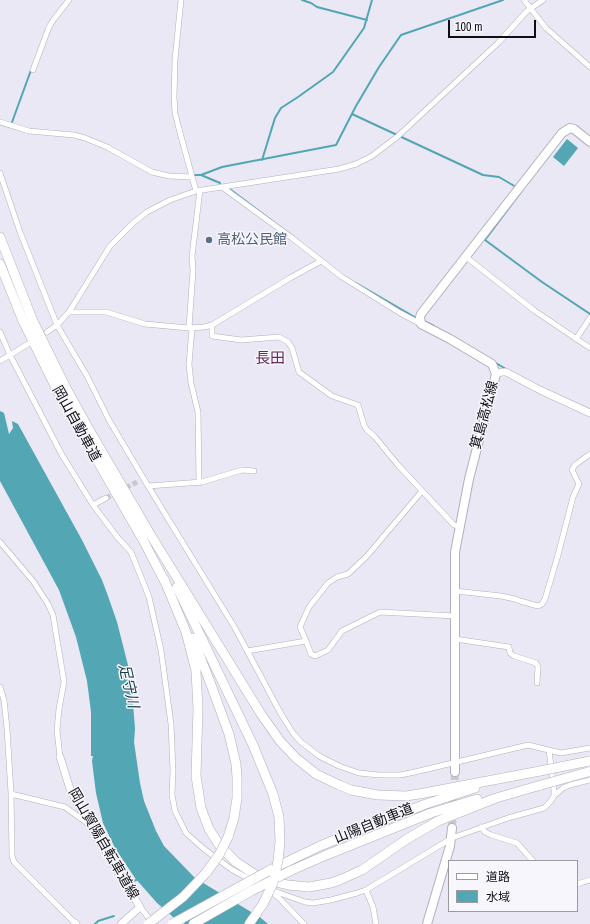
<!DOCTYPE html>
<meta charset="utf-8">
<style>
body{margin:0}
#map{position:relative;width:590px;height:924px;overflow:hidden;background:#e9e8f4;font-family:"Archivo Narrow","Noto Sans JP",sans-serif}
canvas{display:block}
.legend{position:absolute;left:448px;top:860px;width:130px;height:52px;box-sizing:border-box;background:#f7f6fd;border:1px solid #9a9a9f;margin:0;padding:5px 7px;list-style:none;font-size:12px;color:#0f0f13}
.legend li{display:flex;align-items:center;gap:8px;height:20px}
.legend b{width:20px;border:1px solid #9a9a9f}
.scale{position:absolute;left:448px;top:20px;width:88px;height:18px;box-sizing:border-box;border:2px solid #0f0f13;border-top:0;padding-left:5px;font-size:12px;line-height:14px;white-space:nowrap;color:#0f0f13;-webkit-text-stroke:3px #f7f6fd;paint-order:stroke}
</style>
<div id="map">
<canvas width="590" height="924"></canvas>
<ul class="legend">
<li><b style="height:5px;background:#fff"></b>道路</li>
<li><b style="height:11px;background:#53a6b3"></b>水域</li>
</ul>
<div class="scale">100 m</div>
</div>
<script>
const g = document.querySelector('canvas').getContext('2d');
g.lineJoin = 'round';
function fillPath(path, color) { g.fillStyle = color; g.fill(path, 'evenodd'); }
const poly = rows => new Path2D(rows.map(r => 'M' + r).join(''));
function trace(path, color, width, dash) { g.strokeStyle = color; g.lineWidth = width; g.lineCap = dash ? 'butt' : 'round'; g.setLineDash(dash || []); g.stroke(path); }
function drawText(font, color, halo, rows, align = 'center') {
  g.font = font + ' "Archivo Narrow","Noto Sans JP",sans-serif'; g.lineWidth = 3; g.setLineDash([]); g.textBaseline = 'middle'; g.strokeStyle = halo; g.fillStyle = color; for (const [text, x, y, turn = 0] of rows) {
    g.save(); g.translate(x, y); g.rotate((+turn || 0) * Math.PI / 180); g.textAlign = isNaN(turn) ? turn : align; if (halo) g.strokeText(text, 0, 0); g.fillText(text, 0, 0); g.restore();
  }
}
const water = poly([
 [567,139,578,148,564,166,553,157],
 [0,411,4,413,9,434,13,428,12,421,18,424,82,540,102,580,108,596,117,622,131,677,135,729,134,742,140,783,144,801,156,831,164,846,195,878,261,918,268,924,185,924,173,917,157,903,135,878,115,848,103,823,96,793,92,761,93,756,91,756,91,712,87,681,76,637,59,590,0,481]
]);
const stream = poly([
 [302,0,311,3,317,7,367,20],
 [352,114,483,175,499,177,516,187],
 [11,125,31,70],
 [262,160,275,118,281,108,298,97,333,72,364,28,372,0],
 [192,175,201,175,220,183],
 [201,175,222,167,336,145,356,106,379,67,401,35,503,0],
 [231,190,299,241],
 [521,192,485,240,542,282,590,314],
 [356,283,418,319],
 [424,321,434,326],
 [494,362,506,369],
 [130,883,138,879],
 [95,924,98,921,114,916]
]);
const minorTunnel = poly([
 [106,498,137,482]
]);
const primaryTunnel = poly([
 [452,828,455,772]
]);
const minor = poly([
 [181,0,175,60,174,97,175,113,179,129,196,191],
 [524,0,546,28,590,67],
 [33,70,49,27,54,19,69,0],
 [0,122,29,131,74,135,85,138,107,147,152,172,169,176,192,177],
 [0,173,20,232,57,325,87,376,109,420,148,486,235,628,281,714,293,733,301,742,319,756,339,766,359,773,379,775,400,775,415,772,528,745,561,753,590,748],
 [222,187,292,238,342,277,400,313,421,324],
 [466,257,535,311,590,348],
 [69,312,106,312,145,324,189,328,204,327,212,325,290,278,321,261],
 [212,325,212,336,241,340,279,337,288,342,292,348,299,372,332,396,358,405,364,425,367,430,375,437,398,465,454,525,460,527],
 [189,328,193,270,192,256,200,190],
 [192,329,189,364,191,383,198,412,199,483],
 [0,332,10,355,62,455,93,505,118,538,131,552,149,597,161,650,171,724,173,770,172,795,175,811,186,833,204,849,231,869,251,880],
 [47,332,57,325,69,312,110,246,133,223,147,212,170,200,196,191,339,169,356,164,372,156,397,137,498,43,527,11,543,0],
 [576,339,590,318],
 [0,361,28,344],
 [148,486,202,482,242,470,254,471],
 [93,505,106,498],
 [0,542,33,581,48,604,53,615,64,682,59,709,57,730,60,757],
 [455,591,501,596,515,599,520,601,538,606,542,604,545,599,558,555,573,497,579,484,572,470,575,465,590,454],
 [455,639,509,647,510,653,514,656,536,663,538,667,537,683],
 [306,641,311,654,315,656,328,650,342,631,380,612,455,616],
 [247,651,306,641,300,627,309,607,328,583,337,577,348,574,367,556,422,491],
 [0,687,4,700,7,729,11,793,12,856,14,862,75,923],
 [549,750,554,790,554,796],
 [11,794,65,807,87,823],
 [481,827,485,832,491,835,517,843,533,861],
 [577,884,590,880],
 [269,890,279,898,304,924],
 [271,890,305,902,313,903,331,900,357,893,366,890,452,838,508,818,544,808,550,802,554,796,563,788,570,785,590,780],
 [366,890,373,907,376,924],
 [140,907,152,922]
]);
const secondary = poly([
 [496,374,502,372,506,372,540,390,590,413],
 [60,757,70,789,89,824,140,907,121,924],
 [75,923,76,924]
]);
const primary = poly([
 [455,772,455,552,469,479,496,374,492,364,450,339,421,324,420,317,421,314,562,133,570,128,574,129,590,142],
 [427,924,450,846,452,828]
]);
const motorway = poly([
 [0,237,32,319,66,388,87,426,150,534,261,714,280,741,296,758,316,774,339,785,351,790,378,795,406,796,419,794,540,771],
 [0,264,23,321,58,392,143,540,166,584],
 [164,579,186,632,196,671,198,709,196,776,201,808,209,829,220,846,236,862,254,874,264,879,288,885,309,887,331,883,342,879,362,870,407,839,438,821,496,798,541,785],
 [177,587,253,745],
 [193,638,210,682,229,734,236,764,237,777,237,798,234,818,228,837],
 [272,869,320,846,369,826,426,804,475,788],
 [290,871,324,856,431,813,477,799]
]);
const motorwayBridge = poly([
 [540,771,590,761],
 [541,785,588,772],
 [148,924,183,897,206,873,219,855,228,837],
 [172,924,270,870],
 [193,924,251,891,290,871],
 [249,924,263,904,273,883,278,861,280,841,279,817,273,794,253,745]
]);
const markers = [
 [209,240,4,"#5c6f8a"]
];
const serviceNames = [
 ["高松公民館",217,240]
];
const streetNames = [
 ["箕島高松線",485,415,-75],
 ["岡山自動車道",76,424,61],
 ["山陽自動車道",374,824,-22],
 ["岡山賀陽自転車道線",103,844,60]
];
const neighbourhoodNames = [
 ["長田",270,359]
];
const waterNames = [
 ["足守川",128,686,77]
];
fillPath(water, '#53a6b3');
trace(stream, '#53a6b3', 2);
trace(minorTunnel, '#c8c7d2', 5, [5, 2.5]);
trace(primaryTunnel, '#c8c7d2', 8, [8, 4]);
trace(minor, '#b1b0bb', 6);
trace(secondary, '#b1b0bb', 8);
trace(primary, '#b1b0bb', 10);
trace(motorway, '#b1b0bb', 10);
trace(minor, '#fff', 5);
trace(secondary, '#fff', 7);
trace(primary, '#fff', 8);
trace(motorway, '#fff', 9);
trace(motorwayBridge, '#b1b0bb', 10, []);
trace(motorwayBridge, '#fff', 9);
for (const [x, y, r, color] of markers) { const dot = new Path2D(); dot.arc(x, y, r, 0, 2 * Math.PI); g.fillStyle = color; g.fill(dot); trace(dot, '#f7f6fd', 1.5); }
drawText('14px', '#4e5e75', '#f7f6fd', serviceNames, 'left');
drawText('14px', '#0f0f13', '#f7f6fd', streetNames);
drawText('15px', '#642d5b', '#f7f6fd', neighbourhoodNames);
drawText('italic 15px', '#183f45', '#f7f6fd', waterNames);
</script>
